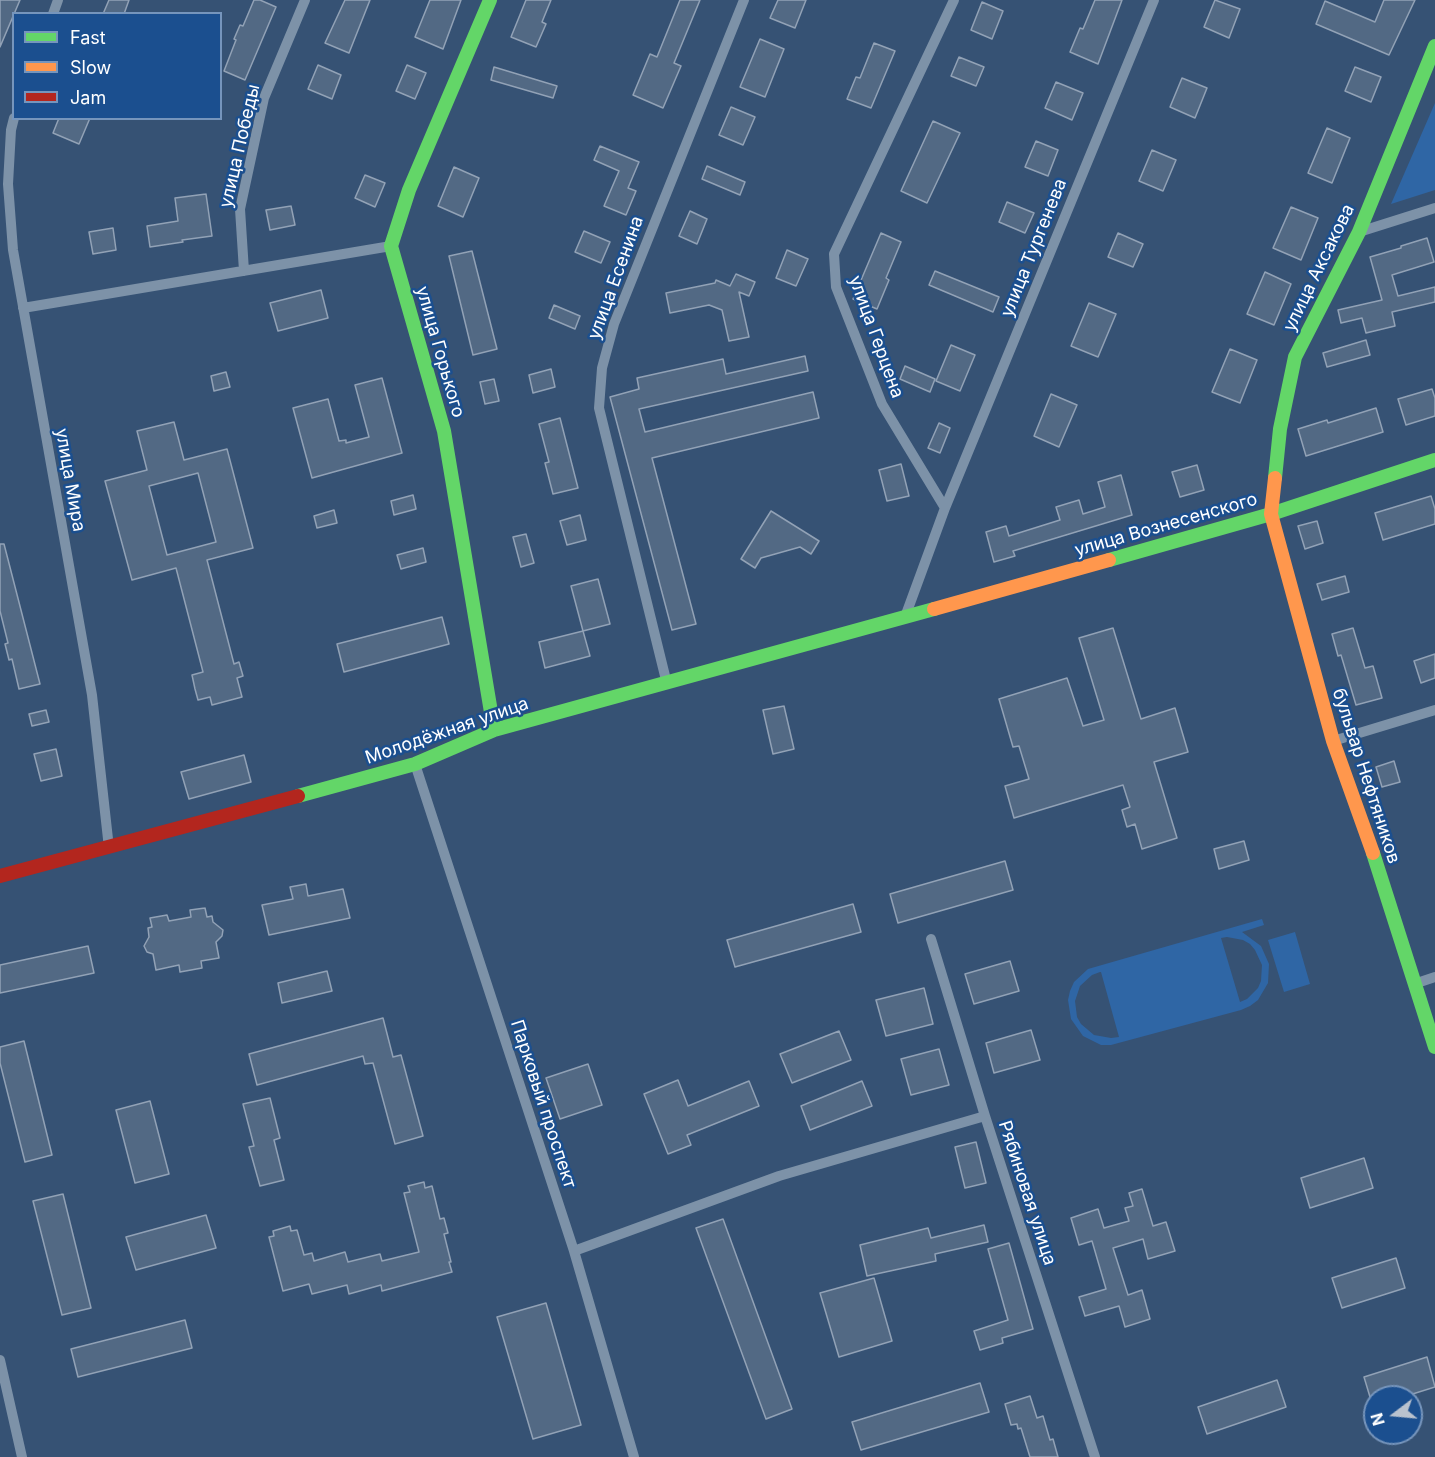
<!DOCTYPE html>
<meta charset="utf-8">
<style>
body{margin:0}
#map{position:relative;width:1435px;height:1457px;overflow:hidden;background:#365274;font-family:Inter,sans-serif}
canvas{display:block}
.legend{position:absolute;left:12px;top:12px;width:210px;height:108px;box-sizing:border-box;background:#1b4f8f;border:2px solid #7695bc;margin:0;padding:8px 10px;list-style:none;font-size:18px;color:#fff}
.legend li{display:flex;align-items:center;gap:12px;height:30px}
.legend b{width:30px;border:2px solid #7695bc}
.north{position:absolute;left:1363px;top:1385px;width:60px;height:60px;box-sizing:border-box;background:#1b4f8f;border:2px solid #7695bc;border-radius:50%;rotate:254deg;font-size:16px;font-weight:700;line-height:24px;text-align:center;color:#fff}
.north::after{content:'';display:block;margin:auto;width:21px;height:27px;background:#b9c2ce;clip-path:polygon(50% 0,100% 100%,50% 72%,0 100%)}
</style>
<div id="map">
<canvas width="1435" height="1457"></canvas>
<ul class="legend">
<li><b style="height:8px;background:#63d668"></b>Fast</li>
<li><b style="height:8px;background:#ff974d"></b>Slow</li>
<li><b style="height:8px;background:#b3261e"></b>Jam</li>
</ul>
<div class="north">N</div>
</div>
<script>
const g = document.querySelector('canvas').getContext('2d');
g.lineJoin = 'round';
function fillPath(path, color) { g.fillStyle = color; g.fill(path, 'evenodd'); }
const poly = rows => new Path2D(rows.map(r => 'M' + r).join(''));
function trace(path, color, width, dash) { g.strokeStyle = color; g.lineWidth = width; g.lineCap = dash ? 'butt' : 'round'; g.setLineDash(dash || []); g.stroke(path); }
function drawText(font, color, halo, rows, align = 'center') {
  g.font = font + ' Inter,sans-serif'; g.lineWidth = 5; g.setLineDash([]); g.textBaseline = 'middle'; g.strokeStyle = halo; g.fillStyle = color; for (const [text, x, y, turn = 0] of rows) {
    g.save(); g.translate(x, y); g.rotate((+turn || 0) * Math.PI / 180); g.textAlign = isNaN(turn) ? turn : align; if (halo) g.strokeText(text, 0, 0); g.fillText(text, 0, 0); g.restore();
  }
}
const green = poly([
 [1435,103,1435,190,1391,204],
 [1262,919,1264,925,1242,932,1261,946,1269,964,1268,983,1258,1000,1250,1006,1241,1010,1111,1045,1101,1045,1083,1036,1071,1019,1068,1000,1070,991,1074,982,1088,969],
 [1227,937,1243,940,1250,944,1255,950,1262,965,1261,981,1258,988,1247,999,1240,1002,1221,938],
 [1100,972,1101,972,1119,1037,1111,1038,1094,1035,1081,1024,1077,1017,1075,1001,1080,986,1092,975],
 [1295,932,1310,984,1284,992,1268,940]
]);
const building = poly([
 [0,0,20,0,0,47,0,0],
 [109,0,129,0,124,14,103,14,109,0],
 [254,0,260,0,276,7,245,80,224,71,236,40,234,39,240,25,243,26,254,0],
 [345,0,370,0,349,53,325,43,345,0],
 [430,0,461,0,443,49,415,37,430,0],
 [526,0,551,0,542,22,546,24,536,47,511,37,526,0],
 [680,0,700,0,674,63,681,66,663,108,633,95,650,54,657,57,680,0],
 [778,0,806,0,795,28,770,18,778,0],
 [1095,0,1122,0,1098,64,1070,52,1080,28,1083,29,1095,0],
 [1215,0,1240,9,1229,38,1204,27,1215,0],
 [1384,0,1415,0,1389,55,1316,24,1325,1,1375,22,1384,0],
 [982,2,1003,11,992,39,971,30,982,2],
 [760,39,784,49,765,97,740,87,760,39],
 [874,43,895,51,871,108,847,99,856,77,860,78,874,43],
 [959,57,984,67,976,86,951,76,959,57],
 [318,65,341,75,332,99,308,89,318,65],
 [407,65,426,73,415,99,396,91,407,65],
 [494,67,557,86,553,98,491,80,494,67],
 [1355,67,1381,77,1371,102,1345,91,1355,67],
 [1182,78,1207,88,1195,118,1170,107,1182,78],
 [1056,82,1083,93,1072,120,1045,108,1056,82],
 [731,107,755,117,743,145,719,135,731,107],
 [59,118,90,118,79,144,53,133,59,118],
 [933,121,960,133,927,203,901,191,933,121],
 [1327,128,1350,138,1332,183,1308,173,1327,128],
 [1036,141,1058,150,1048,176,1025,167,1036,141],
 [600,146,639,162,628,188,636,191,626,215,604,206,619,171,594,160,600,146],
 [1152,150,1176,160,1163,191,1139,181,1152,150],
 [707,166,745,182,740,195,702,179,707,166],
 [454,167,479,178,463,217,438,206,454,167],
 [365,175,385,183,375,207,355,198,365,175],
 [206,194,212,236,182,240,183,242,150,247,147,226,178,221,175,198,206,194],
 [1007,202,1034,213,1025,233,999,222,1007,202],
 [291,206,295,225,270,230,266,210,291,206],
 [1291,207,1318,218,1301,260,1273,248,1291,207],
 [690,211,707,219,697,244,679,236,690,211],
 [113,228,116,250,93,254,89,232,113,228],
 [584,231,610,242,601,263,575,252,584,231],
 [881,233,901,242,886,278,889,280,877,309,853,299,881,233],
 [1118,233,1143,244,1133,267,1108,257,1118,233],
 [1427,238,1434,262,1392,275,1398,296,1435,287,1435,302,1392,312,1395,326,1366,333,1362,318,1341,323,1338,310,1382,300,1370,257,1401,248,1401,246,1427,238],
 [787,250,808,259,796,286,776,278,787,250],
 [472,251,497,349,473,355,449,256,472,251],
 [935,271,999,297,993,312,929,285,935,271],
 [1265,272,1291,284,1274,325,1247,314,1265,272],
 [736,274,755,282,749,296,739,292,749,337,729,341,722,310,709,305,670,313,666,293,715,283,716,280,730,286,736,274],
 [321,290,328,318,278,331,270,303,321,290],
 [1089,303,1116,314,1098,357,1071,346,1089,303],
 [554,305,580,316,575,329,549,318,554,305],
 [1366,340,1370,355,1327,367,1323,353,1366,340],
 [951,345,975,355,960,391,936,381,951,345],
 [1230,349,1257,360,1240,403,1212,392,1230,349],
 [805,356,808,371,639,409,645,432,813,392,819,418,652,458,696,624,672,630,610,397,639,389,637,378,723,359,726,374,805,356],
 [905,366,935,379,930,392,900,379,905,366],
 [551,369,555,387,533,393,529,375,551,369],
 [226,372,230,387,214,391,211,376,226,372],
 [382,378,402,453,312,478,293,408,328,399,339,441,346,440,346,443,369,437,355,385,382,378],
 [494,379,499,401,485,404,480,382,494,379],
 [1432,389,1435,398,1435,416,1406,425,1398,399,1432,389],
 [1051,394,1077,405,1059,447,1034,436,1051,394],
 [1376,408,1383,432,1306,456,1298,429,1327,420,1328,423,1376,408],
 [560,418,578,488,553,494,545,463,549,462,539,424,560,418],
 [174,422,184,460,227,449,253,548,207,560,234,664,239,662,243,676,237,678,242,697,212,705,210,697,198,700,195,689,192,675,203,672,176,568,132,580,105,481,147,470,137,431,174,422],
 [198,473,216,542,167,555,149,486,198,473],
 [939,423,950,428,940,453,928,448,939,423],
 [901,464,909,496,887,501,879,470,901,464],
 [1197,465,1204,490,1180,497,1172,472,1197,465],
 [1121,475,1132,515,1013,551,1015,556,994,562,986,532,1006,526,1009,536,1060,520,1056,507,1079,500,1083,514,1105,507,1098,482,1121,475],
 [413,495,416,509,394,515,391,501,413,495],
 [1431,496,1435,509,1435,524,1383,540,1375,513,1431,496],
 [334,510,337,523,317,528,314,516,334,510],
 [771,511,819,541,811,554,800,547,761,558,755,568,741,559,771,511],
 [580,515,586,540,567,545,560,521,580,515],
 [1317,521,1323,543,1305,549,1298,526,1317,521],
 [526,534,534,563,521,567,513,537,526,534],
 [0,544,4,544,40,684,19,689,12,659,9,660,5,644,8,643,0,611,0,544],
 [423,548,426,562,401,569,397,555,423,548],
 [1345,576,1349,592,1322,600,1317,584,1345,576],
 [598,579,610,624,583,631,571,586,598,579],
 [442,617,449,644,344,672,337,644,442,617],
 [1113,628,1141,719,1175,708,1188,752,1154,762,1177,838,1142,849,1135,824,1127,827,1122,810,1130,807,1123,785,1014,818,1005,786,1029,779,1019,746,1013,747,999,699,1067,678,1083,726,1104,720,1079,638,1113,628],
 [1353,628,1365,668,1373,666,1382,698,1356,705,1341,655,1338,656,1332,634,1353,628],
 [583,631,590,656,545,668,539,642,583,631],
 [1435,654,1435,678,1421,683,1414,661,1435,654],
 [784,706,794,749,773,754,763,710,784,706],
 [46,710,49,722,32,726,29,714,46,710],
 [56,749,62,776,41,781,34,754,56,749],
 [244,755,251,782,189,799,181,772,244,755],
 [1394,761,1400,782,1382,787,1376,767,1394,761],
 [1244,841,1249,860,1219,869,1214,849,1244,841],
 [1005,861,1013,890,898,923,890,894,1005,861],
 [306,884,308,896,343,889,350,918,269,935,262,905,293,899,290,887,306,884],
 [853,904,861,932,735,967,727,940,853,904],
 [205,908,207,917,212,916,213,922,223,930,222,936,216,942,219,958,201,961,202,968,180,972,179,965,156,970,153,954,147,952,144,946,149,937,148,928,152,927,150,918,167,915,169,921,191,917,190,910,205,908],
 [88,946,94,973,0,993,0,965,88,946],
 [1010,961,1019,991,974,1004,965,974,1010,961],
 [327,971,332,991,282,1003,278,983,327,971],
 [924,988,933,1024,886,1036,876,1000,924,988],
 [383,1018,393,1057,401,1055,423,1136,395,1144,373,1063,365,1064,363,1056,257,1085,249,1054,383,1018],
 [1031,1030,1040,1060,994,1073,986,1043,1031,1030],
 [839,1031,851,1060,792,1083,780,1054,839,1031],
 [24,1041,52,1155,25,1162,0,1063,0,1047,24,1041],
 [939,1049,949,1085,911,1095,901,1059,939,1049],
 [588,1064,602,1105,560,1119,546,1078,588,1064],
 [678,1080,688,1106,749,1081,759,1106,687,1135,691,1145,668,1154,644,1094,678,1080],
 [862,1081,872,1106,810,1130,801,1106,862,1081],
 [270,1098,280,1138,274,1140,284,1180,260,1186,249,1147,254,1146,243,1104,270,1098],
 [150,1101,169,1174,135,1183,116,1110,150,1101],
 [976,1142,986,1183,965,1188,955,1147,976,1142],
 [1364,1158,1373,1188,1310,1208,1301,1178,1364,1158],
 [424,1182,425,1188,432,1186,440,1219,444,1218,448,1233,444,1234,451,1262,449,1262,452,1272,382,1291,381,1285,349,1294,347,1285,312,1294,309,1284,283,1291,269,1237,274,1236,273,1231,290,1226,291,1231,297,1230,304,1255,312,1253,314,1261,345,1252,348,1262,380,1254,382,1261,419,1252,404,1193,410,1192,408,1186,424,1182],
 [1142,1189,1153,1226,1166,1222,1175,1251,1148,1259,1143,1239,1113,1248,1128,1295,1142,1290,1150,1319,1125,1327,1119,1306,1085,1316,1079,1297,1106,1289,1092,1241,1079,1245,1071,1218,1098,1209,1104,1228,1129,1221,1125,1208,1133,1206,1129,1193,1142,1189],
 [63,1194,91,1308,62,1315,33,1201,63,1194],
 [206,1215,216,1248,136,1270,126,1237,206,1215],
 [723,1219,792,1409,766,1419,696,1228,723,1219],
 [984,1225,988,1242,935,1254,936,1261,867,1276,860,1245,928,1228,931,1238,984,1225],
 [1009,1243,1033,1329,1002,1338,1003,1343,980,1350,974,1331,1008,1320,988,1249,1009,1243],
 [1396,1258,1405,1288,1342,1308,1332,1278,1396,1258],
 [874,1278,892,1341,839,1357,820,1293,874,1278],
 [546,1303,581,1425,533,1439,497,1317,546,1303],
 [185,1320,192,1348,78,1377,71,1349,185,1320],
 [1427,1357,1435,1387,1403,1397,1370,1397,1364,1377,1427,1357],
 [1277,1380,1286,1407,1207,1434,1198,1407,1277,1380],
 [980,1383,989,1412,861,1450,852,1422,980,1383],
 [1030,1396,1037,1418,1043,1416,1050,1440,1053,1439,1058,1457,1030,1457,1021,1428,1018,1429,1017,1424,1011,1425,1005,1404,1030,1396]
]);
const street = poly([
 [53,14,58,0],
 [14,118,11,130,8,184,13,250,92,695,109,848],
 [1359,232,1435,208],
 [244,271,240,209,264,98,305,0],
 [23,308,391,246],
 [945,508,1154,0],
 [905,617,945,508,882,404,836,287,834,254,954,0],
 [667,684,599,408,602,368,614,324,744,0],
 [1333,741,1435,710],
 [415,764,574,1251,634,1457],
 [931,939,985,1116,1095,1457],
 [1414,984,1435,977],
 [574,1251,779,1176,985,1116],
 [0,1360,22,1457]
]);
const fast = poly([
 [490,0,409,190,391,246,444,431,494,730],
 [1275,478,1280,429,1295,357,1359,232,1435,46],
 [1109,560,1271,514,1435,460],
 [298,796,415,764,494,730,934,609],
 [1373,853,1435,1047]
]);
const slow = poly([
 [1275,478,1271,514,1333,741,1373,853],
 [934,609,1109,560]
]);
const jam = poly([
 [0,876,298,796]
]);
const streetNames = [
 ["улица Победы",240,146,-77],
 ["улица Тургенева",1034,248,-68],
 ["улица Аксакова",1319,268,-64],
 ["улица Есенина",616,278,-70],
 ["улица Герцена",876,337,70],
 ["улица Горького",440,352,74],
 ["улица Мира",70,480,80],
 ["улица Вознесенского",1166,525,-16],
 ["Молодёжная улица",447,731,-19],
 ["бульвар Нефтяников",1366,776,72],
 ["Парковый проспект",543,1104,72],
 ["Рябиновая улица",1027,1193,72]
];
fillPath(green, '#2f66a5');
fillPath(building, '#526984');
trace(building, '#92a2b6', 1.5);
trace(street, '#7d92a8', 10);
trace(fast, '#63d668', 14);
trace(slow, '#ff974d', 14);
trace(jam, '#b3261e', 14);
drawText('18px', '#fff', '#1b4f8f', streetNames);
</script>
